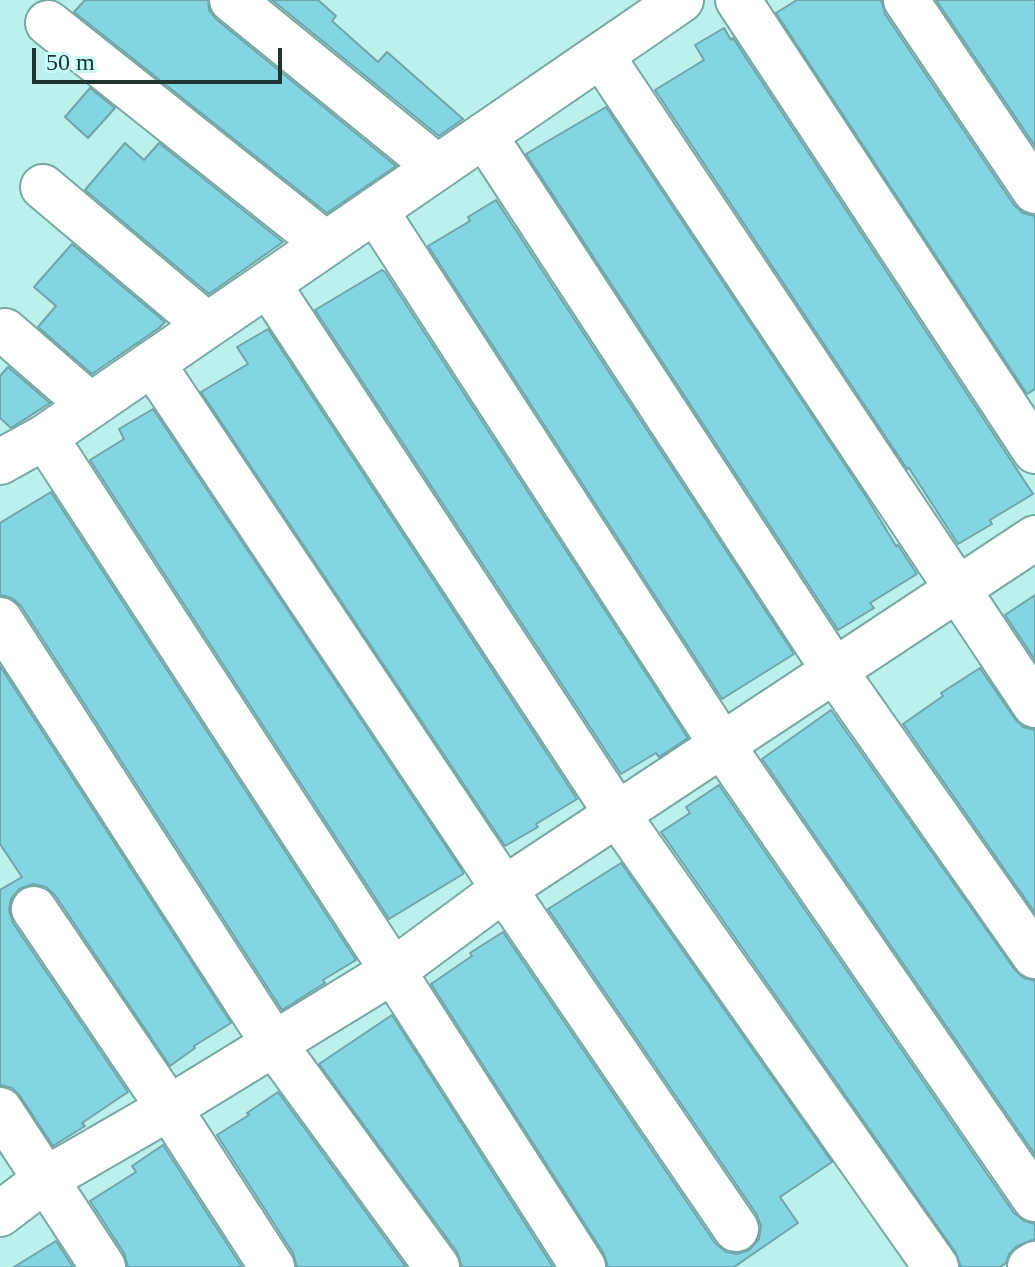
<!DOCTYPE html>
<style>
body{margin:0}
#map{position:relative;width:1035px;height:1267px;overflow:hidden;background:#bcf0ea;font-family:"Times New Roman",serif}
canvas{display:block}
.scale{position:absolute;left:32px;top:48px;width:250px;height:36px;box-sizing:border-box;border:4px solid #203432;border-top:0;padding-left:10px;font-size:24px;line-height:28px;white-space:nowrap;color:#203432;-webkit-text-stroke:6px #c9fef8;paint-order:stroke}
</style>
<div id="map">
<canvas width="1035" height="1267"></canvas>
<div class="scale">50 m</div>
</div>
<script>
const g = document.querySelector('canvas').getContext('2d');
g.lineJoin = 'round';
function fillPath(path, color) { g.fillStyle = color; g.fill(path, 'evenodd'); }
const poly = rows => new Path2D(rows.map(r => 'M' + r).join(''));
function trace(path, color, width, dash) { g.strokeStyle = color; g.lineWidth = width; g.lineCap = dash ? 'butt' : 'round'; g.setLineDash(dash || []); g.stroke(path); }
const building = poly([
 [85,0,208,0,209,10,216,19,396,166,327,213,74,12,85,0],
 [272,0,318,0,336,16,332,21,378,62,387,52,463,119,439,136,272,0],
 [797,0,881,0,885,14,1014,205,1023,213,1035,216,1035,389,1027,394,776,13,797,0],
 [936,0,1035,0,1035,146,936,0],
 [724,28,731,40,733,38,1033,494,990,520,992,524,958,544,909,468,907,469,655,90,704,60,695,45,724,28],
 [90,88,115,108,88,138,65,117,90,88],
 [606,107,867,498,896,546,898,545,917,574,870,603,874,608,838,630,526,154,606,107],
 [125,143,144,160,159,143,283,242,209,294,85,190,125,143],
 [496,200,794,654,722,699,428,246,470,221,468,217,496,200],
 [72,244,165,322,159,328,92,374,38,327,56,306,34,287,72,244],
 [382,270,385,272,688,738,659,757,656,753,621,774,315,310,382,270],
 [268,329,577,799,536,824,538,827,505,846,201,392,248,364,237,347,268,329],
 [8,367,50,403,11,428,0,418,0,376,8,367],
 [153,409,463,872,463,874,389,919,90,460,124,439,119,429,153,409],
 [51,492,356,960,323,980,325,983,282,1010,21,606,12,598,0,595,0,523,51,492],
 [1035,595,1035,660,1005,615,1035,595],
 [0,666,231,1023,194,1046,195,1048,170,1066,55,895,46,887,33,884,19,889,11,899,9,910,13,923,128,1092,82,1123,85,1126,53,1146,20,1096,12,1088,0,1085,0,890,22,877,0,844,0,666],
 [980,668,1015,719,1023,727,1035,730,1035,913,903,724,943,696,941,693,980,668],
 [831,710,1015,970,1024,978,1035,981,1035,1155,762,759,831,710],
 [719,785,1014,1213,1024,1221,1035,1224,1035,1239,1017,1246,1009,1254,1006,1263,1000,1267,961,1267,956,1253,661,832,690,813,686,807,719,785],
 [621,863,832,1162,780,1197,798,1223,734,1267,608,1267,604,1254,431,984,472,956,470,953,503,932,715,1243,726,1252,737,1254,749,1250,759,1239,761,1226,757,1215,548,909,621,863],
 [392,1015,553,1267,462,1267,457,1252,319,1064,392,1015],
 [278,1092,406,1267,297,1267,293,1253,217,1135,249,1115,247,1113,278,1092],
 [163,1145,242,1267,128,1267,124,1253,90,1201,136,1172,132,1166,163,1145],
 [56,1241,73,1267,14,1267,56,1241]
]);
const minor = poly([
 [232,0,437,167],
 [738,0,1035,451],
 [906,0,1035,191],
 [48,23,326,244],
 [601,55,1035,705],
 [484,135,834,670,1035,956],
 [43,187,207,325],
 [375,210,722,745,1035,1199],
 [268,284,617,814,936,1267],
 [5,331,90,405],
 [152,363,504,889,736,1229],
 [45,437,393,971,583,1267],
 [0,462,45,437,681,0],
 [0,620,274,1044,437,1267],
 [34,909,169,1108,272,1267],
 [0,1110,103,1267],
 [0,1214,46,1179,169,1108,393,971,504,889,1035,538],
 [1030,1267,1035,1264]
]);
fillPath(building, '#83d5e1');
trace(building, '#71a3aa', 2);
trace(minor, '#77a9a4', 48);
trace(minor, '#fff', 44);
</script>
